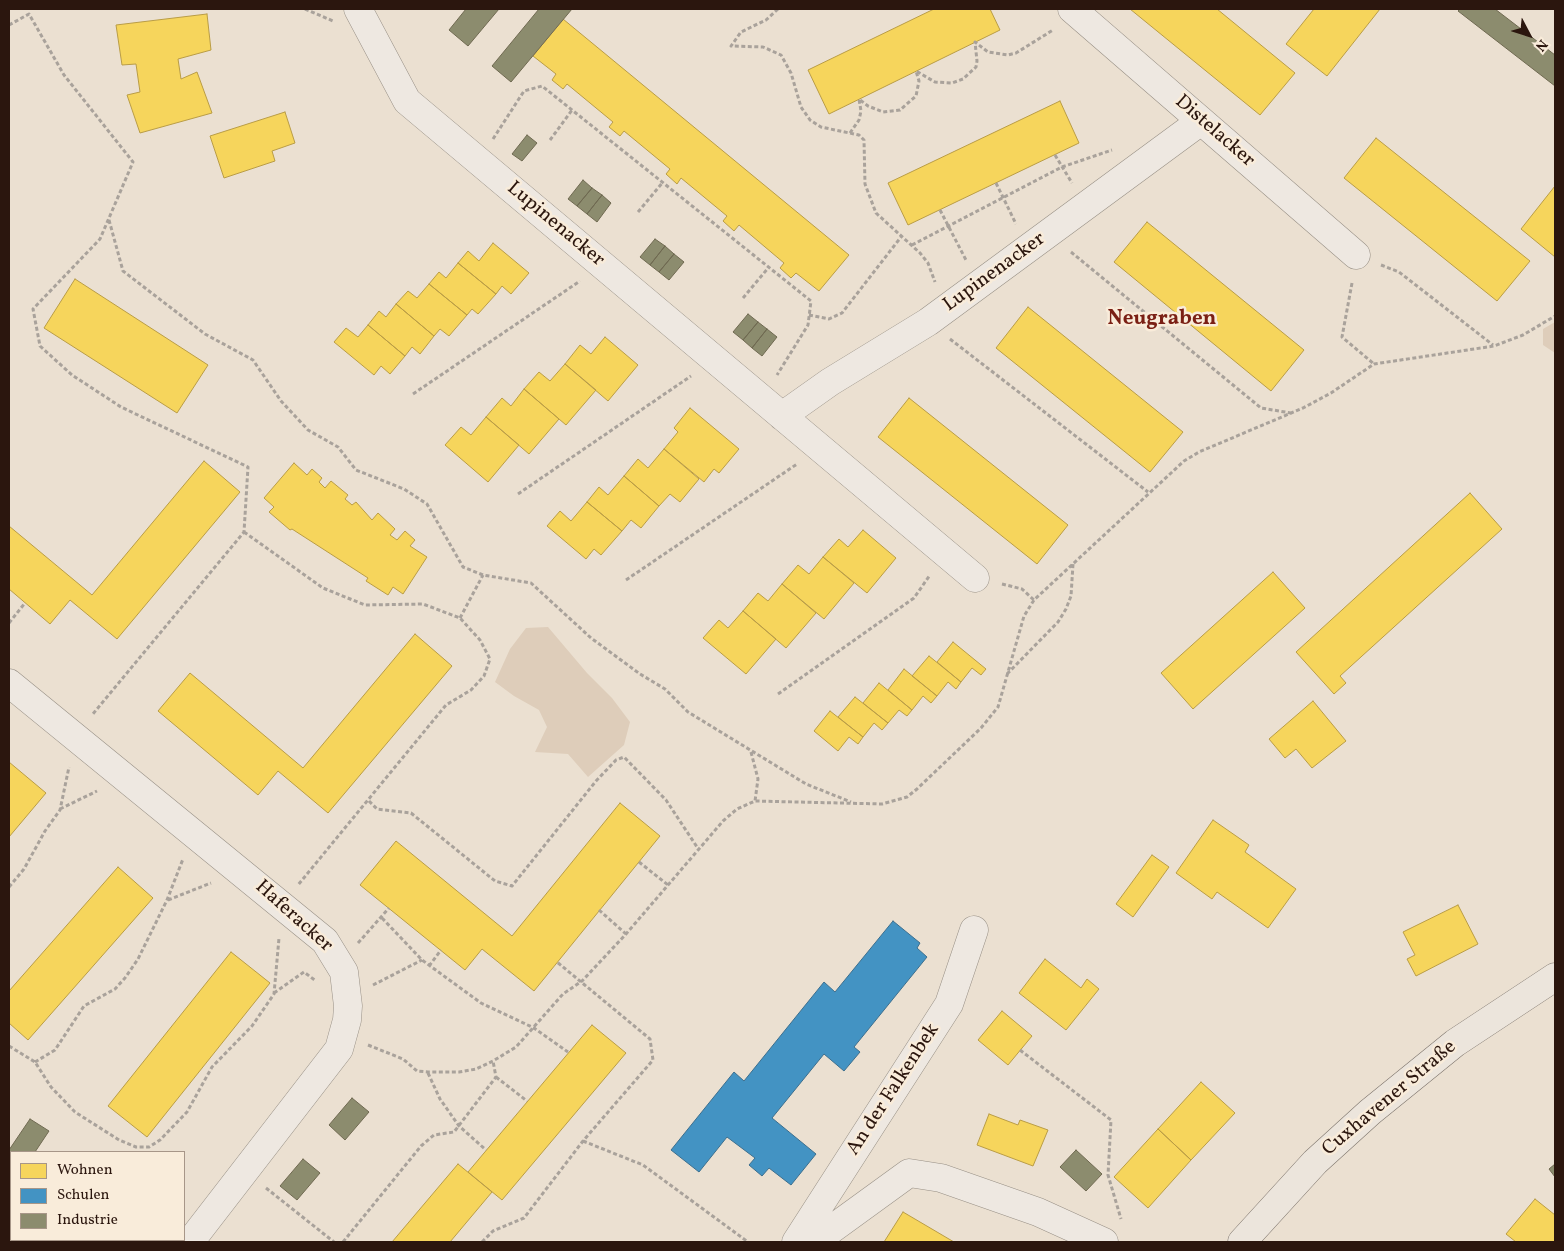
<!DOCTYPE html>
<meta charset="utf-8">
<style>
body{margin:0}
#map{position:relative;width:1564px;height:1251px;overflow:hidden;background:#ebe0d1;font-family:Vollkorn,serif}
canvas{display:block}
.frame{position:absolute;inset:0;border:10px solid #2b160e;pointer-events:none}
.legend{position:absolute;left:10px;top:1151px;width:175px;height:90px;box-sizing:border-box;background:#f9ecda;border:1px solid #a79688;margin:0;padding:6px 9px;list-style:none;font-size:15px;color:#2b160e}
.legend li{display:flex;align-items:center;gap:10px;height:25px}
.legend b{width:25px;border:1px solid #a79688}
.north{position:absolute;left:1504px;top:10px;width:50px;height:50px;-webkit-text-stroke:4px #f9ecda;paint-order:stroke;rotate:130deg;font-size:14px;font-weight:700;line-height:20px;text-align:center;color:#2b160e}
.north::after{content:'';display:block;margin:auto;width:18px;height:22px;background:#2b160e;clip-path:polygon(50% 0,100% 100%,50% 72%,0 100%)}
</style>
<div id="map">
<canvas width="1564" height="1251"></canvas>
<div class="frame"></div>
<ul class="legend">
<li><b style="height:14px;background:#f6d55c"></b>Wohnen</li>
<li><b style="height:14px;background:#4393c3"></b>Schulen</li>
<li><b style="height:14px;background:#8c8c6e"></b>Industrie</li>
</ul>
<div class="north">N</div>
</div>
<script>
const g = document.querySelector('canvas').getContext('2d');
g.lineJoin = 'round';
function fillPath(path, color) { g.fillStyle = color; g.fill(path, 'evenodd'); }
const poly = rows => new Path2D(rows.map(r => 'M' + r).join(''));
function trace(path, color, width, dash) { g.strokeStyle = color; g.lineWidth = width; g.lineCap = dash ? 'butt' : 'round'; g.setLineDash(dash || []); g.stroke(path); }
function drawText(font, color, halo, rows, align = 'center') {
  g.font = font + ' Vollkorn,serif'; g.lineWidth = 5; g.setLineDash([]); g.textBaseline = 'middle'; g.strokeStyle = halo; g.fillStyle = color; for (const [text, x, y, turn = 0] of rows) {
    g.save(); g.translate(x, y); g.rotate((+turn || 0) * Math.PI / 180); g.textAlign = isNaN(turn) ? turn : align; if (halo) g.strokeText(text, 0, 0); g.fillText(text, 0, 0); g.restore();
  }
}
const green = poly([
 [1555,322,1555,353,1543,345,1543,329],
 [548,627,587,673,612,698,630,722,624,745,588,777,568,754,535,752,547,727,539,710,514,696,495,682,510,649,526,628]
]);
const homes = poly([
 [934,9,990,9,1000,30,829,114,808,70,934,9],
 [1130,9,1217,9,1295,73,1260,115,1130,9],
 [1314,9,1380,9,1327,76,1286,44,1314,9],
 [207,14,211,50,178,59,181,79,197,72,212,113,140,133,127,95,140,92,136,64,122,65,116,25,207,14],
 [563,19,849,255,819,291,796,273,791,278,780,268,784,263,739,225,734,231,723,221,727,216,681,178,677,184,666,174,670,169,624,131,620,136,609,127,613,122,567,84,563,89,552,80,556,74,533,56,563,19],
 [1060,101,1079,143,908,225,888,183,1060,101],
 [285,112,295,143,272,151,275,161,224,178,210,136,285,112],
 [1376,138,1530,261,1497,301,1344,178,1376,138],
 [1555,186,1555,257,1521,229,1555,186],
 [1147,222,1304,350,1271,391,1114,262,1147,222],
 [493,243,529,273,511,294,502,286,496,294,458,263,468,251,479,261,493,243],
 [458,263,496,294,478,314,472,309,467,315,429,284,439,272,446,278,458,263],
 [75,279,208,365,177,413,44,328,75,279],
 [429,284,467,315,449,336,440,329,434,336,396,304,408,291,417,298,429,284],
 [396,304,434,336,420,354,412,347,405,356,368,325,379,311,386,317,396,304],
 [1028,307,1183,432,1150,472,996,348,1028,307],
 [368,325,405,356,390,374,381,366,374,375,334,342,346,328,358,337,368,325],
 [605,337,638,365,608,401,565,364,580,345,591,354,605,337],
 [565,364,596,390,566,425,524,389,539,372,550,381,565,364],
 [524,389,559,419,529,454,486,417,502,398,511,406,524,389],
 [909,398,1068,525,1037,564,878,437,909,398],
 [690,408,739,449,719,473,714,469,704,482,664,449,678,432,674,428,690,408],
 [486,417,519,445,488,482,445,445,461,427,471,435,486,417],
 [664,449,699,479,680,502,670,494,659,506,624,476,638,459,648,468,664,449],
 [204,461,240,492,117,639,70,600,50,624,9,589,9,526,92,595,204,461],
 [294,463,307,475,312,469,322,478,319,482,325,488,331,481,348,495,345,499,352,505,356,502,372,520,378,513,395,529,390,535,397,540,405,531,415,540,410,546,427,557,403,594,393,587,388,595,366,581,368,578,292,529,290,530,269,512,274,507,264,498,294,463],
 [624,476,659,506,641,528,631,520,622,531,587,502,599,487,608,495,624,476],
 [1470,493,1502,529,1340,676,1346,683,1334,694,1296,652,1470,493],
 [587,502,622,531,601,555,594,549,586,559,547,526,560,511,571,521,587,502],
 [863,530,896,558,867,593,823,557,839,539,848,547,863,530],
 [823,557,854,583,824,619,782,584,798,565,809,574,823,557],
 [1273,572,1305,608,1193,709,1161,673,1273,572],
 [782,584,816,613,786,648,743,611,758,593,768,601,782,584],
 [743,611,776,639,746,674,703,638,719,620,728,628,743,611],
 [415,634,452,666,328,813,278,771,258,795,158,711,190,673,303,768,415,634],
 [953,642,986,669,981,675,972,668,961,682,937,662,953,642],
 [929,656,961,682,956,689,948,682,937,696,912,676,929,656],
 [904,669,937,696,931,703,923,696,912,710,888,690,904,669],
 [879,683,912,710,907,716,899,710,888,723,863,703,879,683],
 [855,697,888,723,882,730,874,723,863,737,838,717,855,697],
 [1313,701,1346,741,1312,768,1296,749,1285,758,1269,739,1313,701],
 [830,711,863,737,858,744,849,737,838,751,814,731,830,711],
 [9,762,46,793,9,837,9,762],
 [620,803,660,836,534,991,482,949,465,970,360,885,396,841,512,936,620,803],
 [1213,820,1249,845,1245,852,1296,889,1268,928,1217,892,1212,899,1176,873,1213,820],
 [1152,855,1169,867,1133,917,1116,904,1152,855],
 [118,867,153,898,28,1040,9,1023,9,991,118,867],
 [1458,905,1478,944,1416,976,1407,959,1415,955,1403,932,1458,905],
 [231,952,270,983,147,1137,108,1106,231,952],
 [1045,959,1081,988,1087,979,1099,989,1066,1030,1019,993,1045,959],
 [1002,1011,1032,1036,1008,1065,978,1040,1002,1011],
 [592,1025,626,1053,502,1200,468,1172,592,1025],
 [1201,1082,1235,1113,1191,1160,1158,1129,1201,1082],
 [989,1114,1018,1125,1020,1120,1048,1130,1033,1166,977,1145,989,1114],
 [1158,1129,1191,1160,1148,1208,1114,1177,1158,1129],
 [458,1164,492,1192,450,1242,392,1242,458,1164],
 [1535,1199,1555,1215,1555,1242,1516,1242,1506,1234,1535,1199],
 [903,1212,954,1242,884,1242,903,1212],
 [50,1240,134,1240,132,1242,48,1242,50,1240]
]);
const schools = poly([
 [893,921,920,943,917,948,927,957,854,1047,860,1052,844,1071,824,1054,772,1118,816,1154,791,1185,769,1168,762,1176,749,1165,755,1158,727,1137,699,1172,671,1150,734,1072,744,1081,824,982,835,992,893,921]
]);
const industry = poly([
 [466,9,499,9,468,46,449,30,466,9],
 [539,9,572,9,511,82,492,66,539,9],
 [1460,9,1495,9,1555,55,1555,86,1458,11,1460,9],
 [527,135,537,143,522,161,512,154,527,135],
 [583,180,592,188,577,206,568,199,583,180],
 [592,188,602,195,587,214,577,206,592,188],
 [602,195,611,203,597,222,587,214,602,195],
 [655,239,665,246,650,265,640,257,655,239],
 [665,246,674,254,659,272,650,265,665,246],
 [674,254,684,262,669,280,659,272,674,254],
 [748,314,758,322,743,340,733,332,748,314],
 [758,322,767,329,752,348,743,340,758,322],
 [767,329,777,337,762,356,752,348,767,329],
 [352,1098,369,1112,345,1140,329,1125,352,1098],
 [30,1119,49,1131,35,1152,11,1152,11,1187,9,1191,9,1150,30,1119],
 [1076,1150,1102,1174,1086,1191,1060,1167,1076,1150],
 [303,1159,320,1173,297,1200,280,1186,303,1159],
 [1555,1164,1555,1177,1549,1169,1555,1164]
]);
const path = poly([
 [305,9,333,21],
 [778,9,766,20,741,32,731,46,763,47,781,55,791,73,801,107,810,120,821,127,859,135,864,140,865,184,876,213,920,253,928,263,935,282],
 [9,25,29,14,64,75,133,162,100,239,33,309,40,346,72,375,121,407,248,467,244,532,92,715],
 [850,133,859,120,861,111,859,99,868,106,883,112,900,110,916,96,919,81,916,71,935,82,952,83,963,79,976,67,977,61,975,42,988,52,1008,55,1016,53,1053,30],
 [493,139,524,91,542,86,811,301,808,325,777,375],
 [550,140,572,110],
 [1055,155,1072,183],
 [996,183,1016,224],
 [940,210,966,260],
 [638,212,663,182],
 [109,220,123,271,205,334,253,360,281,401,308,430,338,447,356,470,404,489,427,504,463,567,483,575,531,583,591,638,640,674,665,689,688,712,806,784,851,802],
 [912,245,1062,167,1112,150],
 [1071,252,1261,408,1291,413],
 [1381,265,1399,272,1493,345],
 [1352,283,1342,337,1374,364],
 [743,298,769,267],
 [809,315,829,319,842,313,901,237],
 [950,339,1148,492],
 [413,394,580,281],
 [518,494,691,376],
 [244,532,323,588,365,605,423,604,460,618,480,640,490,659,484,676,471,690,446,705,298,885],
 [626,580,797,464],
 [1002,584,1022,589,1034,600],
 [460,618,483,575],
 [9,623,25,603],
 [1007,674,1058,622,1066,609,1071,596,1073,564],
 [778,694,914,598,930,575],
 [751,752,758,779,755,801],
 [369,801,377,809,411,813,495,881,512,886,596,781,616,760,624,757,666,800,699,850],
 [60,809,97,791],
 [639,862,668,885],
 [9,887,24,869,45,831,60,810,69,767],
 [168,900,211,883],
 [599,910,626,934],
 [382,918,422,960,481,1003,534,1028,568,1052],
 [358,943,389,908],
 [429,966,441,950],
 [373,985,422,960],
 [274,993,304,972,316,981],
 [368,1045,403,1059,417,1071,428,1072,459,1072,476,1069,493,1061,516,1047,563,994,582,981,626,934,723,821,737,809,755,801,882,804,907,797,917,789,981,728,998,707,1024,616,1034,600,1184,461,1199,452,1303,408,1331,393,1374,364,1494,346,1523,335,1555,316],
 [9,1046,35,1062,51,1087,75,1112,119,1140,136,1147,149,1147,160,1140,187,1112,212,1067,252,1026,274,994,279,938],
 [1020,1050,1111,1120,1108,1175,1121,1219],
 [35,1062,55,1050,84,1006,115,989,125,978,138,959,167,900,183,859],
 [428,1073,440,1099,459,1126,486,1150],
 [496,1077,527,1101],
 [583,1141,643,1165,748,1242],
 [266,1188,334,1242],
 [343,1242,421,1146,434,1135,454,1132,496,1077,493,1061],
 [482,1242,493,1231,524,1218,583,1141,653,1060,650,1039,557,962]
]);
const street = poly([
 [358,9,407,101,975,578],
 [1072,9,1356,255],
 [782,416,830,382,928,322,1201,121],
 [9,683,325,941,344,972,348,1006,347,1020,339,1049,190,1242],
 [796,1242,949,1004,974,930],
 [814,1242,909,1173,941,1178,1038,1212,1104,1242]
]);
const primary = poly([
 [1242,1242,1315,1162,1370,1112,1455,1043,1555,977]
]);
const streetNames = [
 ["Distelacker",1214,132,41],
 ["Lupinenacker",555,225,40],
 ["Lupinenacker",995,273,-36],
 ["Haferacker",293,917,42],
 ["An der Falkenbek",894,1090,-57],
 ["Cuxhavener Straße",1390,1099,-40]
];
const neighbourhoodNames = [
 ["Neugraben",1162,320]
];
fillPath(green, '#decdba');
fillPath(homes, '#f6d55c');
trace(homes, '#b99c45', 1);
fillPath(schools, '#4393c3');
trace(schools, '#3c6e8d', 1);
fillPath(industry, '#8c8c6e');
trace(industry, '#6f6951', 1);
trace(street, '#978f85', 29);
trace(primary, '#7c736b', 29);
trace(path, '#a9a29b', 3, [4, 2.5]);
trace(street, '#eee8e1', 28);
trace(primary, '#ece5dc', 28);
drawText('20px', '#2b160e', '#f9ecda', streetNames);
drawText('bold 21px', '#7a1f14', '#f9ecda', neighbourhoodNames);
</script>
